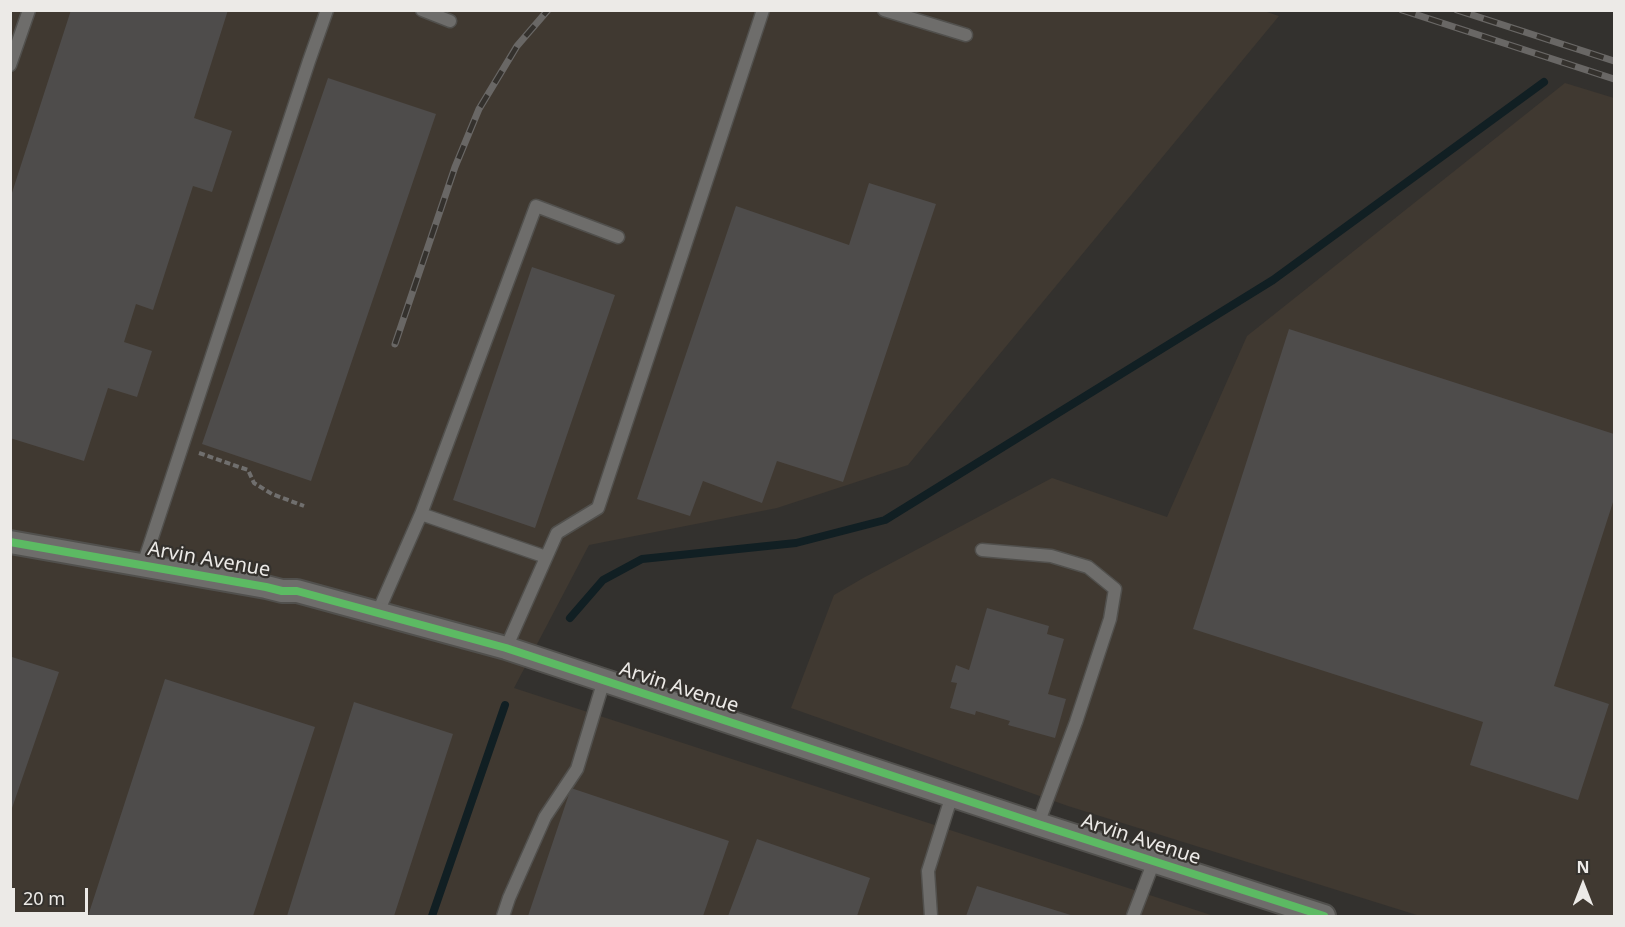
<!DOCTYPE html>
<style>
body{margin:0}
#map{position:relative;width:1625px;height:927px;overflow:hidden;background:#33312e;font-family:"Noto Sans",sans-serif}
canvas{display:block}
.frame{position:absolute;inset:0;border:12px solid #eceae7;pointer-events:none}
.north{position:absolute;left:1553px;top:855px;width:60px;height:60px;-webkit-text-stroke:4px #34312d;paint-order:stroke;rotate:0deg;font-size:16px;font-weight:700;line-height:24px;text-align:center;color:#eceae7}
.north::after{content:'';display:block;margin:auto;width:21px;height:27px;background:#eceae7;clip-path:polygon(50% 0,100% 100%,50% 72%,0 100%)}
.scale{position:absolute;left:12px;top:888px;width:76px;height:27px;box-sizing:border-box;border:3px solid #eceae7;border-top:0;padding-left:8px;font-size:18px;line-height:21px;white-space:nowrap;color:#eceae7;-webkit-text-stroke:4px #34312d;paint-order:stroke}
</style>
<div id="map">
<canvas width="1625" height="927"></canvas>
<div class="frame"></div>
<div class="north">N</div>
<div class="scale">20 m</div>
</div>
<script>
const g = document.querySelector('canvas').getContext('2d');
g.lineJoin = 'round';
function fillPath(path, color) { g.fillStyle = color; g.fill(path, 'evenodd'); }
const poly = rows => new Path2D(rows.map(r => 'M' + r).join(''));
function trace(path, color, width, dash) { g.strokeStyle = color; g.lineWidth = width; g.lineCap = dash ? 'butt' : 'round'; g.setLineDash(dash || []); g.stroke(path); }
function drawText(font, color, halo, rows, align = 'center') {
  g.font = font + ' "Noto Sans",sans-serif'; g.lineWidth = 4.5; g.setLineDash([]); g.textBaseline = 'middle'; g.strokeStyle = halo; g.fillStyle = color; for (const [text, x, y, turn = 0] of rows) {
    g.save(); g.translate(x, y); g.rotate((+turn || 0) * Math.PI / 180); g.textAlign = isNaN(turn) ? turn : align; if (halo) g.strokeText(text, 0, 0); g.fillText(text, 0, 0); g.restore();
  }
}
const built = poly([
 [1261,10,1279,16,908,465,777,508,589,545,514,688,1214,916,11,916,10,11],
 [1565,83,1614,98,1614,916,1420,916,1068,806,791,708,834,595,865,577,1052,478,1167,517,1247,336]
]);
const stream = poly([
 [570,618,603,580,642,559,796,543,885,520,1273,280,1544,82],
 [432,916,505,705]
]);
const building = poly([
 [71,10,228,10,194,118,232,131,212,192,193,186,153,310,136,304,124,342,152,351,137,397,108,388,84,461,10,438,10,199],
 [328,78,436,114,311,481,202,444],
 [869,183,936,204,843,482,777,461,762,503,703,481,690,516,637,499,736,206,849,245],
 [532,267,615,295,535,528,453,500],
 [1289,329,1614,434,1614,499,1554,686,1609,704,1578,800,1470,765,1483,722,1193,629],
 [987,608,1049,626,1047,634,1064,639,1048,694,1066,699,1055,738,1008,725,1010,721,976,711,975,715,950,708,957,683,951,682,956,665,969,670],
 [12,657,59,672,11,811,10,663],
 [165,679,315,727,253,916,88,916],
 [354,702,453,734,394,916,287,916],
 [571,788,729,841,703,916,528,916],
 [757,839,870,878,857,916,728,916],
 [977,886,1074,916,966,916]
]);
const path = poly([
 [199,453,248,470,254,483,272,494,304,506]
]);
const service = poly([
 [422,10,450,21],
 [884,10,966,35],
 [10,65,29,10],
 [421,514,536,206,618,237],
 [982,550,1051,556,1088,567,1115,589,1110,619,1076,722,1038,824],
 [143,565,309,61,327,10],
 [378,612,421,514,546,557],
 [506,648,557,533,598,508,763,10],
 [503,916,509,898,545,817,577,769,604,680],
 [931,916,928,871,952,795],
 [1133,916,1154,861]
]);
const minor = poly([
 [10,542,266,587,282,591,297,591,506,648,1038,824,1324,916]
]);
const rail = poly([
 [1402,10,1614,79],
 [1457,10,1614,61],
 [395,344,455,167,479,109,517,46,548,10]
]);
const cycleway = poly([
 [10,542,266,587,282,591,297,591,506,648,1038,824,1324,916]
]);
const streetNames = [
 ["Arvin Avenue",209,560,10],
 ["Arvin Avenue",679,688,18],
 ["Arvin Avenue",1141,840,18]
];
fillPath(built, '#403931');
trace(stream, '#111f23', 8);
fillPath(building, '#4e4c4b');
trace(service, '#51504d', 15);
trace(minor, '#51504d', 26);
trace(path, '#706f6e', 4, [6, 3]);
trace(service, '#6e6d6b', 12);
trace(minor, '#6e6d6b', 22);
trace(rail, '#696765', 7);
trace(rail, '#34312d', 4.5, [14]);
trace(cycleway, '#5cba63', 8);
drawText('20px', '#eceae7', '#34312d', streetNames);
</script>
